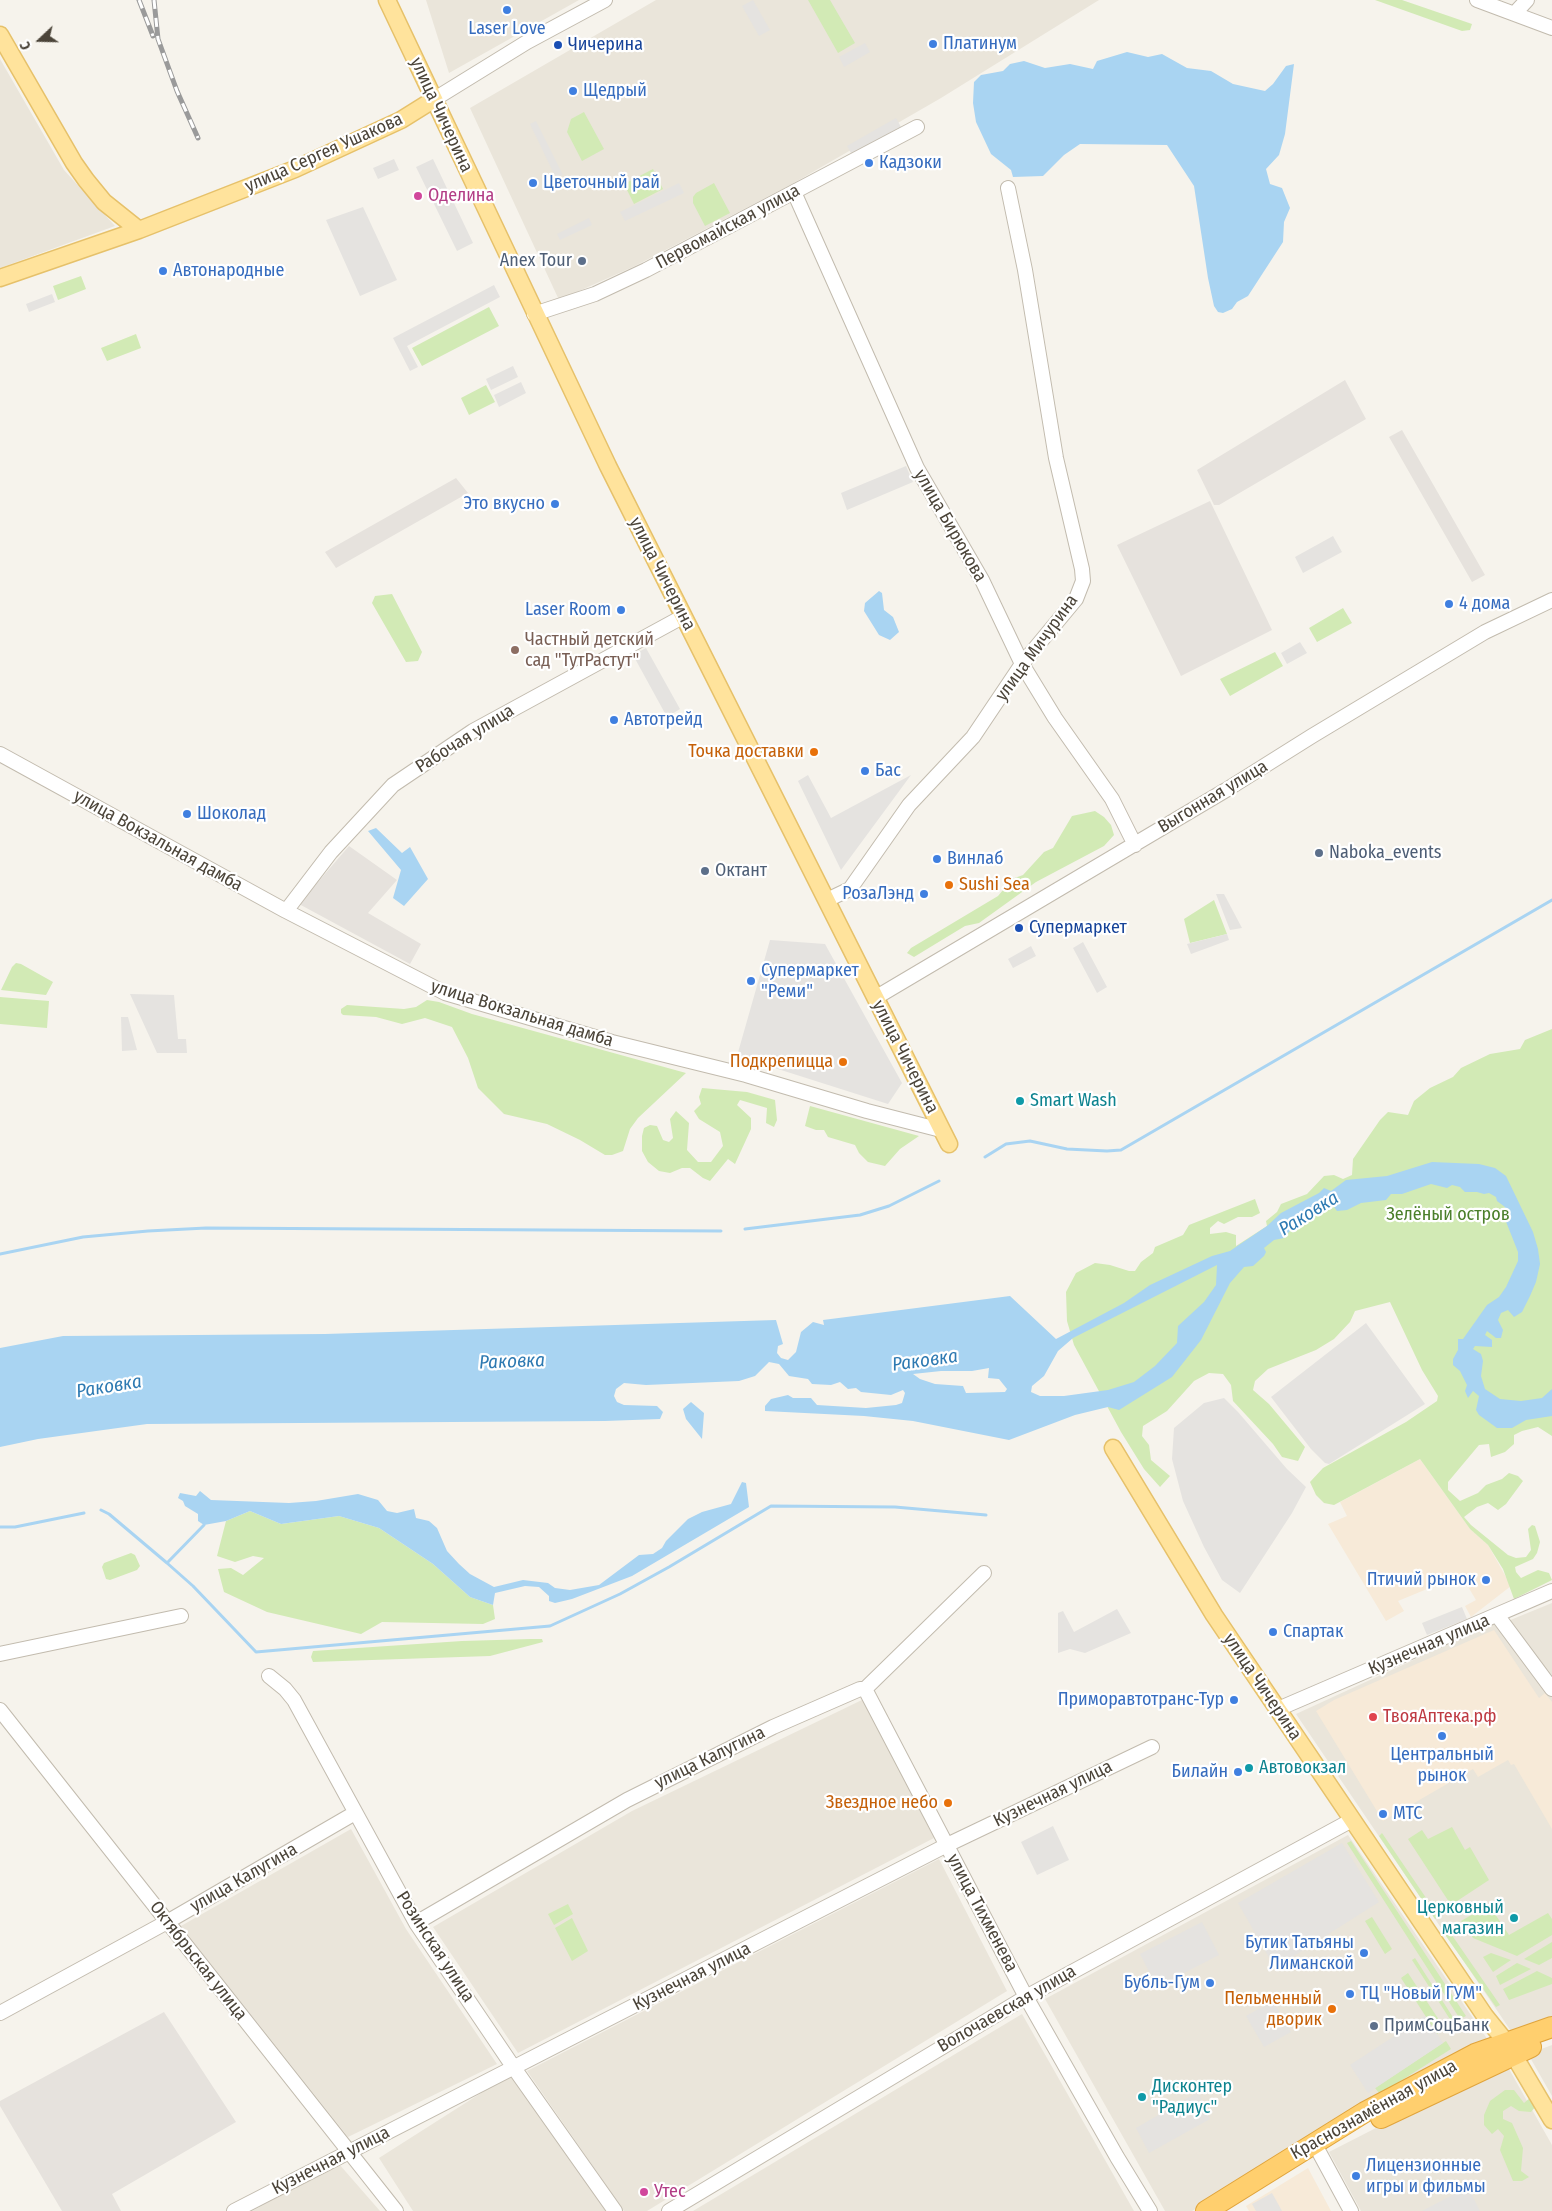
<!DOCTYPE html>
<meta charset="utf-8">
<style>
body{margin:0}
#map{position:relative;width:1552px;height:2211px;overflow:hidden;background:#f6f3ec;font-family:"Fira Sans Condensed",sans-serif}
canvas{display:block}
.north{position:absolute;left:15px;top:15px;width:50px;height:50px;-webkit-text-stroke:4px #fff;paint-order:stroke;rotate:249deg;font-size:14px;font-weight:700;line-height:20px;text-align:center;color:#4b4439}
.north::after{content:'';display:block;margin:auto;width:18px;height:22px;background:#4b4439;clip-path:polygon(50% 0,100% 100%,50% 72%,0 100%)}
</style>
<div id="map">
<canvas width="1552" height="2211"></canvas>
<div class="north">С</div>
</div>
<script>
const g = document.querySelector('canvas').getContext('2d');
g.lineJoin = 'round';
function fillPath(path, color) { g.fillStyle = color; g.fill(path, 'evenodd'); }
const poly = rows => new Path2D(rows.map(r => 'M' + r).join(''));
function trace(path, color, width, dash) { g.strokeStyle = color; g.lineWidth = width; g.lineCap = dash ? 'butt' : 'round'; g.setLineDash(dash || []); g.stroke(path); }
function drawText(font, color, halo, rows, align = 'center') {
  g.font = font + ' "Fira Sans Condensed",sans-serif'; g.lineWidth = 4.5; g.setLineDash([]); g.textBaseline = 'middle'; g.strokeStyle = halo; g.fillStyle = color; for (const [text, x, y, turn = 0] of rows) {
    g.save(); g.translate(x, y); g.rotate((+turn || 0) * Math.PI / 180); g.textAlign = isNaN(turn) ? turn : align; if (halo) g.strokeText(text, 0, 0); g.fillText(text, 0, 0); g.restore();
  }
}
const residential = poly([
 [426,0,579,0,449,73],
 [656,0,1099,0,941,98,792,184,635,266,559,300,470,108],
 [0,59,64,170,115,226,0,268],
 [1552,1603,1552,1675,1508,1621],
 [1496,1622,1552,1696,1552,2019,1513,2034,1296,1714],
 [864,1699,934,1838,518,2053,433,1927,632,1811],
 [351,1829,406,1929,497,2064,348,2137,181,1926],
 [1348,1835,1490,2043,1362,2106,1192,2211,1165,2211,1045,1999],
 [939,1859,1007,1991,647,2211,624,2211,527,2071],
 [1022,2014,1134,2211,693,2211],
 [1552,2045,1552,2096,1528,2054],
 [1505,2062,1552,2145,1552,2211,1361,2211,1329,2152],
 [511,2074,610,2211,413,2211,379,2158],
 [339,2164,380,2211,252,2211]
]);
const commercial = poly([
 [1420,1459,1470,1529,1488,1545,1511,1586,1471,1617,1465,1606,1476,1600,1461,1575,1398,1601,1404,1611,1386,1621,1328,1524,1347,1516,1340,1502],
 [1494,1630,1539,1698,1545,1693,1552,1702,1552,1829,1514,1764,1511,1765,1508,1760,1478,1777,1473,1769,1383,1821,1316,1711,1334,1700],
 [1308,2168,1331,2211,1249,2211,1246,2206]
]);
const industrial = poly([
 [1345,380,1366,419,1219,505,1214,505,1197,470],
 [1402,430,1485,575,1472,582,1389,437],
 [456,478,468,493,336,568,325,552],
 [1210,501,1272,630,1181,676,1117,545],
 [349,846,397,880,368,913,421,944,410,964,299,904],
 [164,2012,236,2122,112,2194,121,2211,62,2211,0,2106,0,2101]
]);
const green = poly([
 [808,0,830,0,855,43,838,53],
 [1375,0,1402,0,1472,24,1470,30,1462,31],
 [584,112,604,149,582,161,567,132,571,119],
 [653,169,663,189,634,204,624,184],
 [714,183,730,213,705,226,693,203,693,197,696,193],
 [81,276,86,289,58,300,53,286],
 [489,307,499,326,422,366,412,348],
 [136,334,141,348,107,361,101,348],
 [486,385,495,402,469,415,461,398],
 [392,594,422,652,418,661,406,662,372,603,375,596],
 [1343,608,1352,623,1317,642,1309,628],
 [1275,652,1283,666,1230,696,1220,679],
 [1095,811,1104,817,1111,825,1114,835,1104,846,1036,882,979,923,965,926,914,957,907,953,911,948,998,896,1012,879,1023,875,1044,852,1053,848,1072,816],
 [1214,900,1227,934,1190,943,1184,919],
 [16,963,21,964,53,982,46,995,1,990,12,967],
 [0,997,49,1001,47,1028,0,1024],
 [427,1000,439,1002,472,1014,686,1073,638,1118,630,1129,623,1151,612,1155,605,1155,580,1140,547,1124,504,1114,478,1088,468,1058,452,1027,425,1018,402,1024,376,1017,343,1015,341,1013,341,1009,347,1005,404,1009,416,1007],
 [1552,1029,1552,1436,1538,1427,1522,1431,1514,1435,1514,1444,1505,1452,1491,1457,1489,1444,1479,1445,1448,1482,1448,1490,1460,1501,1478,1493,1486,1485,1502,1479,1509,1473,1518,1476,1523,1481,1506,1504,1498,1510,1488,1503,1477,1507,1464,1517,1471,1525,1508,1555,1516,1558,1526,1557,1531,1550,1528,1529,1532,1525,1535,1526,1540,1542,1537,1553,1533,1559,1515,1567,1516,1572,1521,1578,1538,1570,1549,1573,1552,1580,1514,1599,1503,1569,1488,1545,1470,1529,1420,1459,1334,1505,1324,1503,1316,1495,1310,1482,1323,1468,1406,1422,1437,1401,1438,1396,1422,1370,1390,1302,1355,1311,1350,1322,1334,1339,1316,1350,1268,1369,1255,1381,1253,1390,1269,1404,1305,1447,1298,1461,1282,1457,1273,1444,1233,1401,1231,1385,1223,1374,1209,1373,1194,1381,1167,1411,1143,1426,1142,1436,1149,1445,1151,1460,1170,1476,1160,1487,1144,1469,1121,1432,1074,1345,1067,1321,1066,1292,1076,1273,1095,1263,1110,1265,1129,1271,1135,1271,1141,1262,1153,1253,1155,1247,1183,1235,1189,1225,1255,1199,1260,1213,1252,1217,1238,1217,1224,1224,1218,1221,1210,1228,1210,1234,1226,1232,1236,1235,1236,1246,1267,1226,1266,1221,1277,1212,1281,1204,1307,1194,1324,1176,1334,1175,1343,1179,1352,1175,1353,1159,1380,1120,1388,1112,1408,1115,1414,1101,1430,1088,1453,1077,1461,1068,1490,1054,1520,1049,1525,1040],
 [702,1088,747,1092,775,1100,777,1120,774,1127,766,1123,767,1108,740,1100,737,1105,751,1118,751,1129,735,1164,728,1159,710,1181,703,1178,690,1168,682,1168,670,1173,659,1171,648,1162,642,1151,642,1136,644,1128,650,1125,657,1126,663,1140,669,1142,673,1138,670,1119,676,1111,689,1123,687,1150,698,1162,711,1162,723,1146,720,1132,699,1119,694,1111,701,1104,699,1097],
 [810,1106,919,1136,900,1149,885,1166,868,1162,859,1153,855,1145,828,1137,824,1130,816,1130,805,1126],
 [250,1511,281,1524,339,1516,379,1528,433,1564,470,1597,493,1605,495,1619,483,1624,382,1622,361,1634,267,1612,224,1592,218,1569,231,1568,243,1575,264,1558,253,1556,235,1562,217,1556,226,1521],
 [131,1553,135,1555,140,1566,137,1570,110,1580,106,1579,102,1567,104,1563],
 [531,1639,542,1639,543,1642,490,1656,313,1662,311,1657,313,1651,462,1641],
 [1452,1827,1465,1850,1470,1847,1489,1880,1451,1905,1408,1839,1422,1830,1428,1839],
 [1382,1833,1439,1917,1435,1919,1379,1836],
 [1351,1841,1466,2016,1460,2019,1347,1843],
 [568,1904,573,1914,554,1925,548,1914],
 [1489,1905,1509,1935,1548,1913,1552,1919,1552,1935,1517,1956,1473,1938,1461,1921],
 [1372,1917,1392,1949,1385,1954,1365,1921],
 [572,1918,588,1951,572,1961,555,1928],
 [1447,1928,1500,2005,1496,2007,1443,1932],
 [1552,1942,1552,1958,1539,1965,1524,1959],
 [1491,1953,1511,1960,1493,1972,1483,1957],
 [1415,1958,1456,2022,1453,2024,1412,1960],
 [1517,1963,1531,1969,1500,1985,1496,1976],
 [1537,1971,1552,1978,1552,1984,1509,2000,1503,1989],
 [1408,1973,1445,2029,1437,2034,1401,1978],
 [1446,2041,1451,2049,1380,2094,1375,2088],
 [1505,2090,1514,2090,1524,2103,1531,2097,1536,2106,1531,2112,1519,2111,1511,2106,1503,2111,1503,2119,1512,2123,1523,2148,1521,2171,1529,2177,1522,2181,1513,2181,1500,2150,1504,2136,1498,2129,1492,2134,1484,2125,1484,2115,1490,2101]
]);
const parking = poly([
 [753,0,770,30,759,36,742,6],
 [865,43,870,52,844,67,839,57],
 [896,118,901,127,852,155,847,146],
 [536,121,563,175,556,178,530,124],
 [394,159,399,170,378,179,373,168],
 [433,159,473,243,457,251,416,167],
 [679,183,684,193,625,221,620,212],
 [363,207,397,280,360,296,326,220],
 [589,218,592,225,560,240,557,234],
 [494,285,500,297,407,346,418,367,410,371,393,338],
 [52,294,55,302,29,312,26,304],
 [513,366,518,377,491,390,486,379],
 [521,382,526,393,499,407,494,395],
 [906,466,913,482,847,510,841,493],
 [1333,536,1342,552,1303,573,1295,557],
 [1300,642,1307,653,1287,664,1281,653],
 [646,648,680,709,667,717,633,655],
 [808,775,831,818,911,775,841,870,798,781],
 [1216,894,1224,894,1242,928,1230,930],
 [1227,934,1229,940,1191,954,1187,944],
 [770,940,825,944,902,1083,888,1104,737,1056],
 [1083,942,1107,987,1097,993,1073,948],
 [1031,946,1036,956,1013,968,1008,959],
 [130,994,174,995,178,1039,186,1039,187,1053,157,1053],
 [121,1017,128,1017,137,1050,122,1051],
 [1366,1323,1425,1404,1329,1464,1325,1463,1311,1449,1271,1397],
 [1224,1398,1238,1412,1287,1469,1306,1487,1292,1513,1240,1593,1222,1580,1204,1547,1183,1501,1172,1459,1174,1428,1204,1403],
 [1462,1607,1467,1619,1427,1635,1422,1623],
 [1117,1609,1131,1633,1085,1653,1070,1649,1058,1653,1058,1613,1063,1611,1074,1632],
 [1053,1826,1069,1860,1037,1875,1021,1842],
 [1342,1843,1379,1902,1275,1968,1238,1903],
 [1202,1922,1219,1955,1157,1987,1140,1954],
 [1273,2001,1291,2032,1264,2047,1246,2016],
 [1425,2016,1443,2043,1368,2093,1350,2065],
 [1198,2092,1210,2119,1149,2153,1136,2128],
 [1468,2187,1480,2211,1422,2211],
 [1272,2193,1282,2211,1256,2211,1252,2204]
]);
const water = poly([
 [1127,52,1148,57,1162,54,1187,68,1211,71,1233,84,1265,91,1273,84,1286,66,1294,64,1285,134,1279,155,1266,169,1270,184,1282,188,1290,208,1284,222,1283,242,1248,296,1237,302,1232,309,1223,313,1218,312,1214,306,1208,278,1194,186,1167,145,1080,144,1064,155,1043,176,1013,177,1011,170,991,154,976,122,973,103,974,82,981,75,1003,71,1010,64,1024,61,1045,68,1070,64,1093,69,1097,61],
 [879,591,882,593,884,610,893,617,899,632,890,640,879,635,864,611,865,603],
 [376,828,402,853,410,847,428,879,404,906,393,898,401,870,368,831],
 [1432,1162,1479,1164,1495,1168,1506,1176,1533,1232,1538,1249,1540,1264,1536,1282,1530,1296,1522,1312,1514,1317,1508,1310,1501,1313,1498,1320,1503,1330,1501,1338,1496,1338,1487,1331,1485,1335,1492,1340,1492,1347,1475,1346,1473,1349,1481,1354,1483,1361,1481,1376,1485,1389,1500,1399,1521,1401,1542,1398,1552,1389,1552,1416,1526,1420,1512,1428,1497,1428,1479,1415,1476,1410,1479,1396,1473,1391,1468,1398,1465,1391,1467,1385,1460,1371,1453,1365,1453,1359,1458,1350,1458,1339,1463,1339,1487,1305,1499,1297,1506,1287,1518,1261,1518,1252,1503,1214,1505,1207,1497,1201,1496,1197,1489,1193,1484,1194,1477,1192,1465,1192,1460,1187,1452,1185,1447,1188,1431,1184,1402,1194,1391,1194,1386,1200,1361,1203,1347,1210,1337,1211,1332,1204,1325,1207,1319,1213,1294,1226,1284,1238,1274,1240,1264,1248,1266,1252,1264,1256,1253,1266,1244,1267,1230,1283,1201,1340,1172,1377,1119,1410,1108,1407,1075,1415,1009,1440,913,1421,864,1416,765,1411,765,1406,771,1399,788,1395,793,1398,811,1398,817,1405,866,1408,896,1405,902,1403,905,1393,903,1390,891,1395,861,1392,856,1388,848,1389,840,1382,831,1385,812,1384,808,1379,789,1376,779,1364,769,1362,755,1376,739,1381,646,1385,624,1383,616,1389,614,1396,617,1402,624,1405,657,1406,663,1412,660,1419,605,1421,147,1424,38,1439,0,1447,0,1348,63,1336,325,1334,776,1320,783,1344,778,1346,777,1353,781,1358,788,1360,796,1352,801,1332,813,1322,824,1325,823,1320,1010,1296,1056,1339,1124,1303,1150,1285,1212,1256,1230,1251,1267,1226,1281,1213,1319,1193,1324,1188,1331,1191,1346,1180,1387,1176],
 [1217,1265,1216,1285,1204,1302,1178,1326,1177,1343,1155,1366,1134,1382,1108,1390,1064,1396,1040,1396,1031,1392,1032,1386,1044,1376,1058,1351,1073,1338],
 [989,1368,988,1378,999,1379,1007,1389,1005,1392,966,1393,963,1386,935,1384,920,1379,913,1374,941,1371,972,1371],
 [691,1402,704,1413,702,1439,686,1419,683,1409],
 [742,1482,746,1483,749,1507,632,1576,572,1599,555,1603,549,1601,549,1596,539,1587,525,1586,495,1593,493,1605,470,1597,433,1564,379,1528,339,1516,281,1524,250,1511,226,1521,204,1525,198,1521,198,1514,185,1506,183,1501,178,1498,180,1493,196,1496,200,1491,211,1500,289,1503,316,1501,358,1494,378,1500,387,1511,397,1513,414,1509,416,1518,429,1521,437,1528,447,1551,459,1564,470,1574,494,1587,523,1580,548,1583,555,1588,570,1590,599,1585,639,1555,653,1554,662,1548,666,1541,688,1519,702,1512,731,1504]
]);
const stream = poly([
 [985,1157,1006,1144,1030,1141,1067,1149,1107,1151,1121,1150,1552,900],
 [745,1229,860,1215,889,1206,939,1181],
 [0,1254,83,1237,148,1231,206,1228,721,1231],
 [101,1510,109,1514,167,1563],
 [204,1525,167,1563,193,1586,256,1652,550,1626,620,1594,669,1567,771,1506,895,1507,986,1515],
 [0,1527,15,1527,84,1513]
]);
const minor = poly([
 [1477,0,1552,28],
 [1515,13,1527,0],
 [433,100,527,42,605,0],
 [794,192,917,468,982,580,1022,664,1055,718,1112,799,1135,845],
 [534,314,595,294,646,270,917,127],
 [0,754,286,911,445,993,612,1042,746,1075,867,1111,941,1130],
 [827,900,850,889,909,805,973,737,1022,664,1076,599,1083,581,1082,569,1056,458,1025,270,1008,188],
 [286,911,331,852,393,785,473,731,684,616],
 [875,998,1226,790,1312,736,1485,632,1552,600],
 [1497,1615,1552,1689],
 [0,1654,181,1616],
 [269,1676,285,1689,294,1700,416,1923,514,2068,615,2211],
 [865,1689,1026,1997,1117,2157,1150,2211],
 [1278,1709,1552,1591],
 [0,1710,396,2211],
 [416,1923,627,1800,773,1727,860,1689,865,1689,984,1573],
 [0,2013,167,1922,355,1813],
 [1319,2152,1351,2211],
 [234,2211,947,1845,1152,1747],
 [669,2211,1026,1997,1352,1820]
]);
const major = poly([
 [387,0,608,466,949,1144],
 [0,35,74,163,86,180,104,202,139,230],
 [0,278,139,230,295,169,401,120,433,100],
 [1113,1448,1214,1615,1485,2016,1506,2042,1552,2120]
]);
const highway = poly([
 [1381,2118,1531,2047],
 [1206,2211,1365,2112,1475,2054,1552,2027]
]);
const rail = poly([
 [139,0,153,36],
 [154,0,158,39,177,91,198,138]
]);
const markers = [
 [507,10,5,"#3f7fe0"],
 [933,44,5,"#3f7fe0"],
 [558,45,5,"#1a4fb4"],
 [573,91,5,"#3f7fe0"],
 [869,163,5,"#3f7fe0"],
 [533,183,5,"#3f7fe0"],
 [418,196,5,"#d1479c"],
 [582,261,5,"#5c6f8a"],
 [163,271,5,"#3f7fe0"],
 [555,504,5,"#3f7fe0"],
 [1449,604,5,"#3f7fe0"],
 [621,610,5,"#3f7fe0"],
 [515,650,5,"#8d6e63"],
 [614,720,5,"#3f7fe0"],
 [814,752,5,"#e8710a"],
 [865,771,5,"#3f7fe0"],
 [187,814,5,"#3f7fe0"],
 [1319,853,5,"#5c6f8a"],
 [937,859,5,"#3f7fe0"],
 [705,871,5,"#5c6f8a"],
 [949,885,5,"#e8710a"],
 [924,894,5,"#3f7fe0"],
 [1019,928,5,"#1a4fb4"],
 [751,981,5,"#3f7fe0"],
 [843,1062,5,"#e8710a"],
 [1020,1101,5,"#0f9aa8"],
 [1486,1580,5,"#3f7fe0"],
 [1273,1632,5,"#3f7fe0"],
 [1234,1700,5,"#3f7fe0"],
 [1373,1717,5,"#e0444e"],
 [1442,1736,5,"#3f7fe0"],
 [1249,1768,5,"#0f9aa8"],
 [1238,1772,5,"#3f7fe0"],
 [948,1803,5,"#e8710a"],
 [1383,1814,5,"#3f7fe0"],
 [1514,1918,5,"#0f9aa8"],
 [1364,1953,5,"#3f7fe0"],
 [1210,1983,5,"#3f7fe0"],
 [1350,1994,5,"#3f7fe0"],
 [1332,2009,5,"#e8710a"],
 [1374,2026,5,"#5c6f8a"],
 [1142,2097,5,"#0f9aa8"],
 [1356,2176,5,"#3f7fe0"],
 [644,2192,5,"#d1479c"]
];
const shopNames = [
 ["Laser Love",507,29,"center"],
 ["Платинум",943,44],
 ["Щедрый",583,91],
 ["Кадзоки",879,163],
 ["Цветочный рай",543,183],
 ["Автонародные",173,271],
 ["Это вкусно",545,504,"right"],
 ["4 дома",1459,604],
 ["Laser Room",611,610,"right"],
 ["Автотрейд",624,720],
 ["Бас",875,771],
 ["Шоколад",197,814],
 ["Винлаб",947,859],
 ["РозаЛэнд",914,894,"right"],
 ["Супермаркет",761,971],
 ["\"Реми\"",761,992],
 ["Птичий рынок",1476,1580,"right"],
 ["Спартак",1283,1632],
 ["Приморавтотранс-Тур",1224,1700,"right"],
 ["Центральный",1442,1755,"center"],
 ["рынок",1442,1776,"center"],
 ["Билайн",1228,1772,"right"],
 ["МТС",1393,1814],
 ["Бутик Татьяны",1354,1943,"right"],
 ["Лиманской",1354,1964,"right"],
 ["Бубль-Гум",1200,1983,"right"],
 ["ТЦ \"Новый ГУМ\"",1360,1994],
 ["Лицензионные",1366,2166],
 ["игры и фильмы",1366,2187]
];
const transitNames = [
 ["Чичерина",568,45],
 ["Супермаркет",1029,928]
];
const streetNames = [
 ["улица Чичерина",441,115,65],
 ["улица Сергея Ушакова",324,153,-24],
 ["Первомайская улица",728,227,-28],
 ["улица Бирюкова",950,526,60],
 ["улица Чичерина",662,574,63],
 ["улица Мичурина",1037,648,-54],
 ["Рабочая улица",465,739,-32],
 ["Выгонная улица",1213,797,-31],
 ["улица Вокзальная дамба",158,841,29],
 ["улица Вокзальная дамба",522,1014,17],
 ["улица Чичерина",905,1057,63],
 ["Кузнечная улица",1429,1645,-23],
 ["улица Чичерина",1262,1687,56],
 ["улица Калугина",710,1758,-26],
 ["Кузнечная улица",1053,1794,-26],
 ["улица Калугина",244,1878,-30],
 ["улица Тихменева",982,1913,62],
 ["Розинская улица",435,1947,57],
 ["Октябрьская улица",198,1961,52],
 ["Кузнечная улица",692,1977,-27],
 ["Волочаевская улица",1007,2009,-30],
 ["Краснознамённая улица",1374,2110,-29],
 ["Кузнечная улица",331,2161,-27]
];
const hotelNames = [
 ["Оделина",428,196],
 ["Утес",654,2192]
];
const serviceNames = [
 ["Anex Tour",572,261,"right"],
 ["Naboka_events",1329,853],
 ["Октант",715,871],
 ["ПримСоцБанк",1384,2026]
];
const educationNames = [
 ["Частный детский",525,640],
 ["сад \"ТутРастут\"",525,661]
];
const foodNames = [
 ["Точка доставки",804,752],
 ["Sushi Sea",959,885,"left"],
 ["Подкрепицца",833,1062],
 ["Звездное небо",938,1803],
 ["Пельменный",1322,1999],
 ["дворик",1322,2020]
];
const cultureNames = [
 ["Smart Wash",1030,1101],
 ["Автовокзал",1259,1768],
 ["Церковный",1504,1908,"right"],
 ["магазин",1504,1929,"right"],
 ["Дисконтер",1152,2087],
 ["\"Радиус\"",1152,2108]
];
const parkNames = [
 ["Зелёный остров",1448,1215]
];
const healthNames = [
 ["ТвояАптека.рф",1383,1717]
];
const waterNames = [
 ["Раковка",1309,1214,-32],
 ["Раковка",925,1361,-8],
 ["Раковка",512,1362,-2],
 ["Раковка",109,1387,-9]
];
fillPath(residential, '#eae5da');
fillPath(commercial, '#f7ead8');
fillPath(industrial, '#e6e2dd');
fillPath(green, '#d2eab5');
fillPath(parking, '#e5e3e0');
fillPath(water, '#a9d4f2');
trace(stream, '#a9d4f2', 3);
trace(minor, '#c2bbae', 16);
trace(major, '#e6c16a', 19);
trace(highway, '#e0a43c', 22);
trace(minor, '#fff', 14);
trace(major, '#ffe39c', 16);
trace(highway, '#ffcf6e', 20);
trace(rail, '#9a9a9a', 5);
trace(rail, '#fff', 3, [9]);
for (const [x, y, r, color] of markers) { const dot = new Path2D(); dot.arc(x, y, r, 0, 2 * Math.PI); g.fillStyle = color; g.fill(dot); trace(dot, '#fff', 2); }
drawText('18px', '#366cbe', '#fff', shopNames, 'left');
drawText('18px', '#164399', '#fff', transitNames, 'left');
drawText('18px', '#4b4439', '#fff', streetNames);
drawText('18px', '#b23c85', '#fff', hotelNames, 'left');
drawText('18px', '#4e5e75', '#fff', serviceNames, 'left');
drawText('18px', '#785e54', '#fff', educationNames, 'left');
drawText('18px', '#c56008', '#fff', foodNames, 'right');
drawText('18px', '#0d838f', '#fff', cultureNames, 'left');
drawText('18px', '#4a7f2a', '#fff', parkNames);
drawText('18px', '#be3a42', '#fff', healthNames, 'left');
drawText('italic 19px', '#2e7ab2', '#fff', waterNames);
</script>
